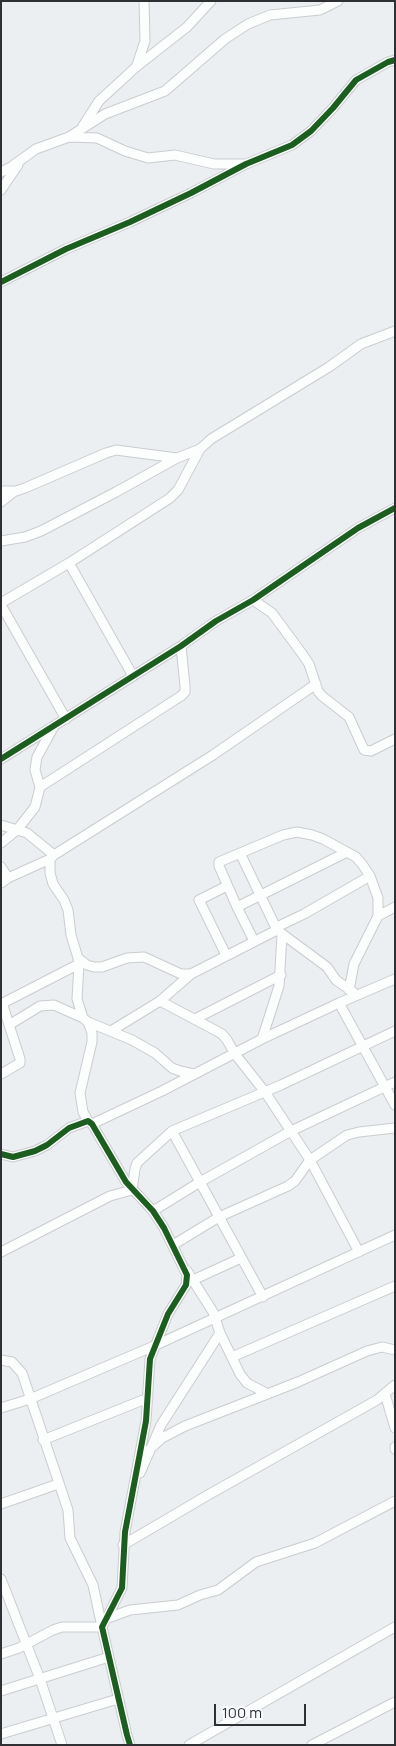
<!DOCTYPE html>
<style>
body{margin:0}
#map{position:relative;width:396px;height:1746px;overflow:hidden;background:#eceff2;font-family:Manrope,sans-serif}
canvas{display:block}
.frame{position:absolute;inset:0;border:2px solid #2e3033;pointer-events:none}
.scale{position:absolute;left:214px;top:1704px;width:92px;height:22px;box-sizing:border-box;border:2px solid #2e3033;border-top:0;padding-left:6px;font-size:15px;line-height:18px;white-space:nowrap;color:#2e3033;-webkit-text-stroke:4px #f9fbfe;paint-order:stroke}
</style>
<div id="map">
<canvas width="396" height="1746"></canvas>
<div class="frame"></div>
<div class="scale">100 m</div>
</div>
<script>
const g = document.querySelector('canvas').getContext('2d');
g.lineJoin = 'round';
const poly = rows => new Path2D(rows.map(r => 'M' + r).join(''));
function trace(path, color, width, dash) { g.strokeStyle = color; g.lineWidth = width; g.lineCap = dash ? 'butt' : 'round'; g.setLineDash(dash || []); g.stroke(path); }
const minor = poly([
 [137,65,145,41,144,1],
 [83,126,99,101,136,67,187,27,211,1],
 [69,137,97,138,125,151,148,158,175,155,214,164,244,164],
 [1,172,11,167,36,149,69,137,105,114,165,91,225,39,248,24,270,15,320,10,338,1],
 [1,190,18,165],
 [1,282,66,249,130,222,191,193,246,164,292,145,311,131,333,108,356,80,388,62,395,60],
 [1,491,16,491,25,488,106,453,116,450,177,458,200,449,211,439,329,367,361,344,395,331],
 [1,502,15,491],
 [1,541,25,537,41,531,116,492,177,458],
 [69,563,133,676],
 [253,600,272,613,303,655,309,664,318,691,322,696,349,717,364,750,371,751,395,739],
 [1,603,69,563,170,498,178,490,200,449],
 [1,605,66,719],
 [1,759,181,646,216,621,253,600,358,528,395,508],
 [40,787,181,696,185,692,185,686,181,646],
 [1,825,27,833,54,855],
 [1,843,17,830,35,807,40,787,35,770,36,763,37,757,53,728],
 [240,853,277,930,327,967,336,980,353,992],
 [50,859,50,873,53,884,64,900,68,910,71,935,78,958,79,964,77,999,83,1018],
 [1,867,8,878],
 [1,883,8,878,50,859,54,855,213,755,316,684],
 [237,907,347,852],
 [378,916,395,907],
 [254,941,237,907,219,866,219,862,283,835,297,832,312,835,323,839,356,857,362,864,370,876,378,898,378,916,354,964,349,990],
 [226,955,199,900,227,886],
 [78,958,87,965,94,967,102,967,127,958,144,957,181,974,191,974],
 [160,1001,211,1028,222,1034,227,1040,235,1054,265,1092,310,1160,359,1252],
 [339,1003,395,1105],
 [1,1004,79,964],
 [195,1019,281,975],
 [88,1022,92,1033,92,1042,80,1093,83,1112,88,1121],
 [9,1025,40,1006,54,1005,83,1018,88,1022,132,1040,155,1053,172,1068,180,1071,194,1074],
 [111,1031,160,1001,191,974,277,930,281,925,304,914,370,876],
 [262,1039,279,986,282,935],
 [1,1074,20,1063,20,1059,2,1003],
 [92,1124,162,1091,262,1039,339,1003,395,979],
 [172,1131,263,1297],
 [1,1154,13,1157,35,1151,47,1145,69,1128,88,1121,92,1124,126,1182,153,1211,164,1228,187,1275,186,1285,168,1314,150,1359,146,1421,125,1532,122,1588,102,1627,127,1735,130,1745],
 [153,1211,200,1182,291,1131,395,1082],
 [173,1245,219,1217,288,1186,295,1181,310,1160,347,1135,359,1132,395,1128],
 [1,1252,110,1196,132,1190,135,1169,137,1163,172,1131,281,1085,395,1031],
 [187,1271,213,1312,220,1333,240,1374,247,1383,266,1393],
 [193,1280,241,1258],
 [232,1357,395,1286],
 [1,1360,12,1362,22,1373,68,1510,70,1538,93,1585,102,1627,62,1627,53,1630,19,1648,1,1654],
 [385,1394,395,1428],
 [1,1408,30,1399,154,1346,395,1235],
 [43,1440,148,1398],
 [395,1447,395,1449],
 [149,1450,162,1438,185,1426,298,1382,367,1351,382,1347,395,1350],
 [140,1473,161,1425,220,1333],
 [1,1504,58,1484],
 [123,1545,208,1495,377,1400,395,1385],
 [1,1579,40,1679,62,1745],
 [108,1618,130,1610,178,1605,200,1595,218,1590,256,1562,315,1543,395,1501],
 [1,1691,109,1657],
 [1,1734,118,1699],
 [189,1745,395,1627],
 [312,1745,395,1702]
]);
const cycleway = poly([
 [1,282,66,249,130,222,191,193,246,164,292,145,311,131,333,108,356,80,388,62,395,60],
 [1,759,181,646,216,621,253,600,358,528,395,508],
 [1,1154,13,1157,35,1151,47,1145,69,1128,88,1121,92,1124,126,1182,153,1211,164,1228,187,1275,186,1285,168,1314,150,1359,146,1421,125,1532,122,1588,102,1627,127,1735,130,1745]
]);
trace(minor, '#cacccf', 11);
trace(minor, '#fcfdfd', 9);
trace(cycleway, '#1b5e20', 6);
</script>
